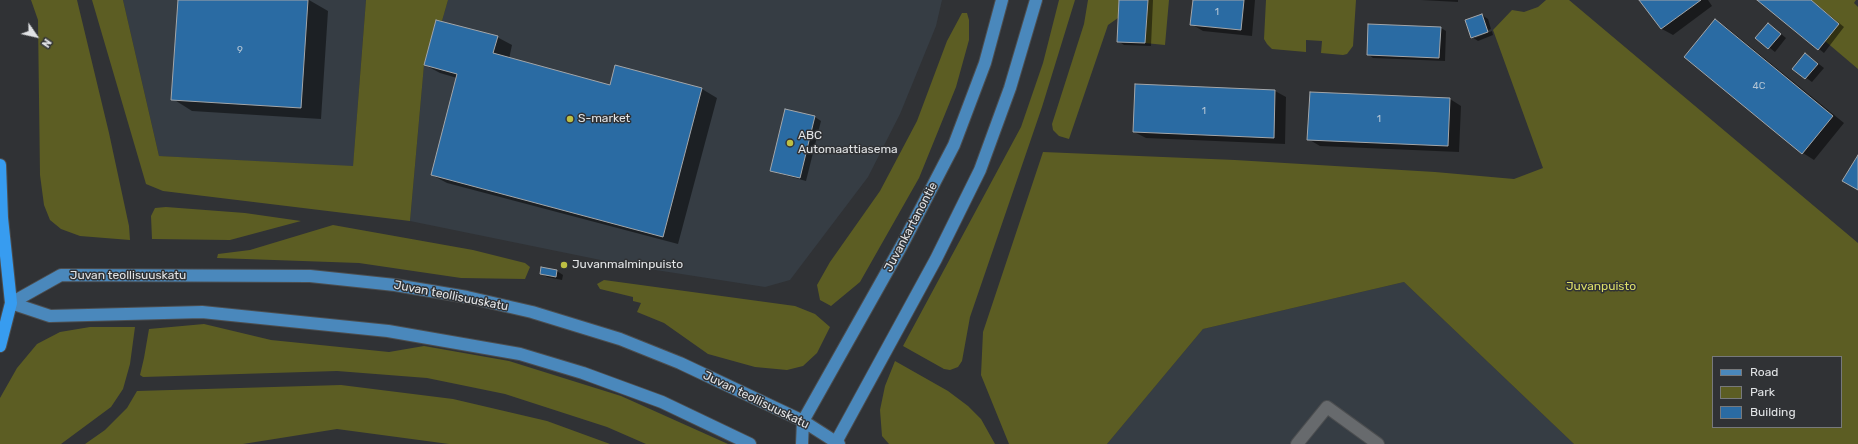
<!DOCTYPE html>
<style>
body{margin:0}
#map{position:relative;width:1858px;height:444px;overflow:hidden;background:#303235;font-family:Rubik,sans-serif}
canvas{display:block}
.legend{position:absolute;left:1712px;top:356px;width:130px;height:72px;box-sizing:border-box;background:#303235;border:1px solid #77797b;margin:0;padding:5px 7px;list-style:none;font-size:12px;color:#e1e3e5}
.legend li{display:flex;align-items:center;gap:8px;height:20px}
.legend b{width:20px;border:1px solid #77797b}
.north{position:absolute;left:16px;top:16px;width:40px;height:40px;-webkit-text-stroke:3px #303235;paint-order:stroke;rotate:124deg;font-size:11px;font-weight:700;line-height:16px;text-align:center;color:#e1e3e5}
.north::after{content:'';display:block;margin:auto;width:14px;height:18px;background:#e1e3e5;clip-path:polygon(50% 0,100% 100%,50% 72%,0 100%)}
</style>
<div id="map">
<canvas width="1858" height="444"></canvas>
<ul class="legend">
<li><b style="height:5px;background:#4a88bc"></b>Road</li>
<li><b style="height:11px;background:#5c5d23"></b>Park</li>
<li><b style="height:11px;background:#2a6ba3"></b>Building</li>
</ul>
<div class="north">N</div>
</div>
<script>
const g = document.querySelector('canvas').getContext('2d');
g.lineJoin = 'round';
function fillPath(path, color) { g.fillStyle = color; g.fill(path, 'evenodd'); }
const poly = rows => new Path2D(rows.map(r => 'M' + r).join(''));
function trace(path, color, width, dash) { g.strokeStyle = color; g.lineWidth = width; g.lineCap = dash ? 'butt' : 'round'; g.setLineDash(dash || []); g.stroke(path); }
function drawText(font, color, halo, rows, align = 'center') {
  g.font = font + ' Rubik,sans-serif'; g.lineWidth = 3; g.setLineDash([]); g.textBaseline = 'middle'; g.strokeStyle = halo; g.fillStyle = color; for (const [text, x, y, turn = 0] of rows) {
    g.save(); g.translate(x, y); g.rotate((+turn || 0) * Math.PI / 180); g.textAlign = isNaN(turn) ? turn : align; if (halo) g.strokeText(text, 0, 0); g.fillText(text, 0, 0); g.restore();
  }
}
const built = poly([
 [123,0,366,0,353,167,159,156],
 [448,0,942,0,936,26,900,114,868,177,790,280,765,287,630,266,410,221,424,65,436,20,442,21],
 [1404,282,1574,444,1107,444,1203,329]
]);
const green = poly([
 [31,0,77,0,109,133,129,226,130,240,80,236,61,229,50,220,44,205,40,175,38,20],
 [92,0,123,0,159,156,353,166,366,0,448,0,442,21,436,20,424,65,410,221,163,191,146,184],
 [1059,0,1075,0,1042,107,970,317,962,361,958,367,950,370,944,369,903,346,1021,127,1043,63],
 [1088,0,1119,0,1118,18,1108,25,1069,139,1059,136,1053,130,1052,124,1084,24],
 [1148,0,1169,0,1165,45,1145,43],
 [1266,0,1356,0,1353,46,1347,54,1343,55,1321,53,1322,41,1306,40,1306,52,1272,49,1267,44,1264,39],
 [1546,0,1569,0,1858,243,1858,444,1574,444,1404,282,1203,329,1107,444,1009,444,981,375,983,332,1043,152,1235,160,1435,172,1514,179,1543,168,1493,30,1512,10,1524,12,1538,7],
 [1713,357,1841,357,1841,427,1713,427],
 [1811,0,1856,0,1854,3,1858,7,1858,69,1825,41,1839,24],
 [962,13,967,13,969,20,969,40,956,87,919,178,860,282,831,306,820,300,817,285,830,262,880,191,917,121,947,41],
 [166,207,245,213,301,221,230,240,152,239,151,216,155,208],
 [333,225,473,250,525,263,530,267,525,279,461,278,359,263,217,258,218,254,250,250],
 [604,280,795,306,815,314,830,327,817,353,803,366,787,370,755,367,708,354,664,323,637,312,641,303,633,301,633,297,600,289,597,284],
 [204,324,271,340,389,352,424,346,509,361,621,396,728,444,646,444,607,427,505,394,427,378,337,371,143,377,140,375,144,358,149,329],
 [90,327,135,327,130,364,123,389,111,407,61,444,0,444,0,398,17,368,37,344,60,332],
 [895,361,948,391,968,406,981,419,995,444,889,444,882,436,880,410,885,386],
 [341,385,453,399,547,421,610,444,449,444,337,429,243,444,85,444,105,430,127,408,137,391]
]);
const shadow = poly([
 [179,0,309,0,328,11,321,119,192,111,173,99],
 [1120,0,1153,0,1151,46,1124,45,1118,41],
 [1194,0,1255,0,1252,36,1203,31,1191,24],
 [1421,0,1458,0,1458,2],
 [1640,0,1708,0,1712,6,1673,35,1662,29],
 [1758,0,1811,0,1844,27,1824,53],
 [1482,15,1488,19,1491,29,1475,36,1475,38,1492,31,1493,35,1478,41,1472,37],
 [1715,20,1726,27,1844,123,1814,160,1803,153,1685,56],
 [1769,24,1786,38,1775,52,1757,38],
 [1441,28,1446,31,1445,61,1373,58,1368,54],
 [497,37,512,45,509,59,611,86,616,66,702,89,717,98,678,244,447,183,432,175,457,78,440,73,425,65],
 [1806,54,1824,68,1812,82,1794,69],
 [1136,85,1275,91,1286,97,1285,144,1146,138,1134,132],
 [1450,99,1461,106,1459,152,1320,146,1308,139],
 [786,110,815,117,821,121,806,181,777,173,771,170],
 [557,271,563,275,562,280,547,277,541,273]
]);
const building = poly([
 [178,0,308,0,301,108,171,100,178,0],
 [1119,0,1148,0,1145,43,1117,42,1119,0],
 [1193,0,1244,0,1241,30,1190,25,1193,0],
 [1639,0,1701,0,1661,29,1639,0],
 [1757,0,1811,0,1839,24,1818,50,1757,0],
 [1482,14,1488,32,1471,38,1465,20,1482,14],
 [1715,19,1833,116,1802,154,1684,57,1715,19],
 [436,20,498,36,493,53,610,85,615,65,702,88,663,237,431,175,457,74,424,65,436,20],
 [1768,23,1781,34,1768,49,1755,38,1768,23],
 [1368,24,1441,27,1439,58,1367,55,1368,24],
 [1805,53,1818,64,1805,79,1792,69,1805,53],
 [1135,84,1275,90,1274,138,1133,132,1135,84],
 [1310,92,1450,98,1448,146,1307,140,1310,92],
 [785,109,815,116,800,178,770,171,785,109],
 [1858,155,1858,190,1842,181,1858,155],
 [541,267,557,270,556,277,540,274,541,267]
]);
const minor = poly([
 [1297,444,1327,407,1378,444]
]);
const major = poly([
 [11,303,61,275,310,276,395,285,467,297,532,312,620,339,680,363,803,421,839,444],
 [11,303,50,316,202,312,388,331,520,354,583,373,662,402,750,444],
 [802,444,803,421,902,245,954,145,985,63,1002,0],
 [835,444,936,259,980,170,1010,88,1036,0]
]);
const highway = poly([
 [0,165,2,218,11,303,0,346]
]);
const markers = [
 [570,119,4,"#bdbf43"],
 [790,143,4,"#bdbf43"],
 [564,265,4,"#bdbf43"]
];
const numberNames = [
 ["1",1217,12],
 ["9",240,50],
 ["4C",1759,86],
 ["1",1204,111],
 ["1",1379,119]
];
const poiNames = [
 ["S-market",578,119],
 ["ABC",798,136],
 ["Automaattiasema",798,150],
 ["Juvanmalminpuisto",572,265]
];
const streetNames = [
 ["Juvankartanontie",911,227,-62],
 ["Juvan teollisuuskatu",128,276],
 ["Juvan teollisuuskatu",451,296,11],
 ["Juvan teollisuuskatu",756,400,26]
];
const parkNames = [
 ["Juvanpuisto",1601,287]
];
fillPath(built, '#363d44');
fillPath(green, '#5c5d23');
fillPath(shadow, '#0007');
fillPath(building, '#2a6ba3');
trace(building, '#a3a6a9', 1);
trace(minor, '#4c4e50', 14);
trace(major, '#4c4e50', 14);
trace(highway, '#4c4e50', 14);
trace(minor, '#676a6d', 12);
trace(major, '#4a88bc', 12);
trace(highway, '#379cf0', 12);
for (const [x, y, r, color] of markers) { const dot = new Path2D(); dot.arc(x, y, r, 0, 2 * Math.PI); g.fillStyle = color; g.fill(dot); trace(dot, '#303235', 1.5); }
drawText('10px', '#b3c5d4', null, numberNames);
drawText('12px', '#e1e3e5', '#303235', poiNames, 'left');
drawText('12px', '#e1e3e5', '#303235', streetNames);
drawText('12px', '#dcde68', '#303235', parkNames);
</script>
